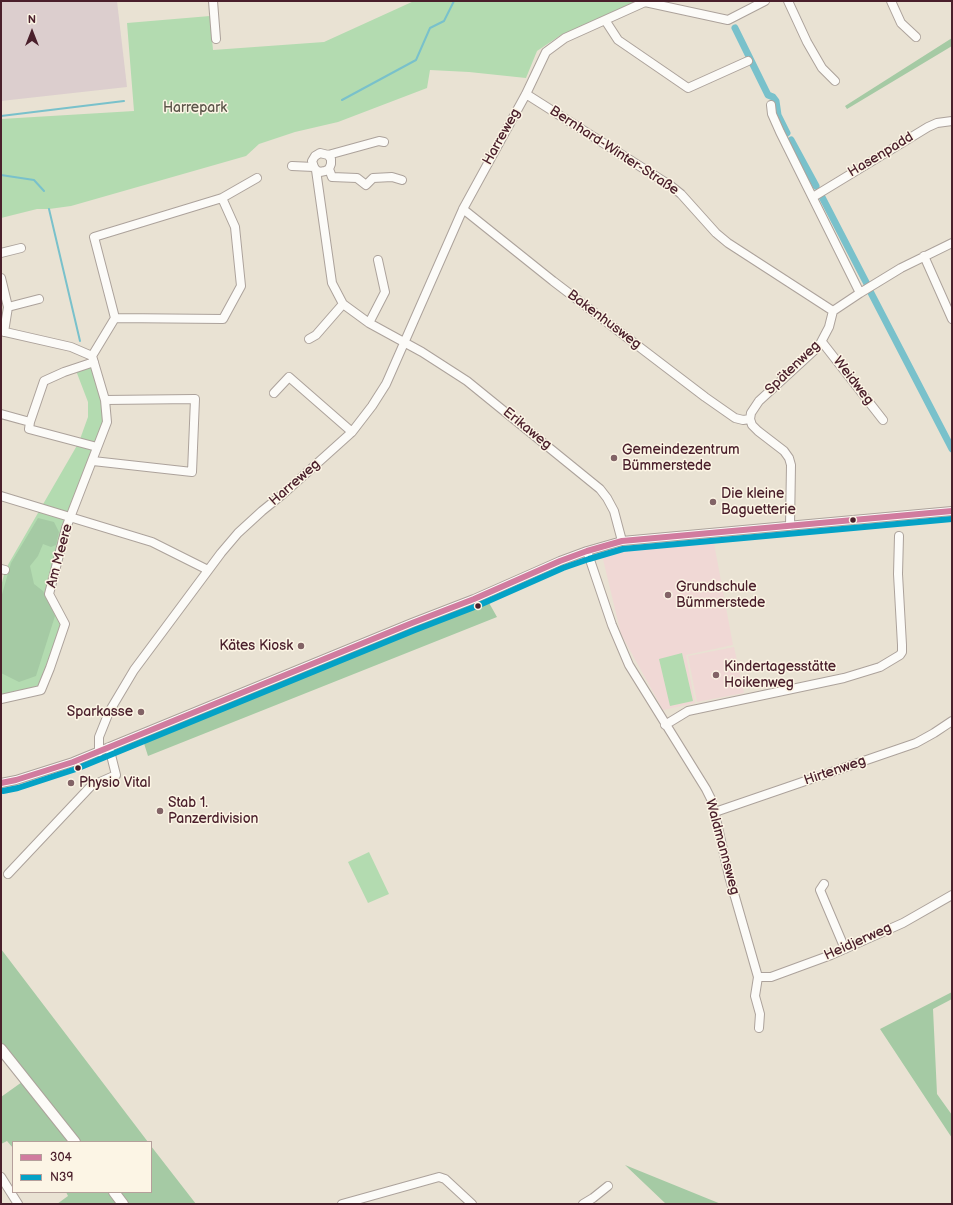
<!DOCTYPE html>
<meta charset="utf-8">
<style>
body{margin:0}
#map{position:relative;width:953px;height:1205px;overflow:hidden;background:#e9e2d3;font-family:"Balsamiq Sans",sans-serif}
canvas{display:block}
.frame{position:absolute;inset:0;border:2px solid #4a1f2b;pointer-events:none}
.legend{position:absolute;left:12px;top:1141px;width:140px;height:52px;box-sizing:border-box;background:#fcf5e5;border:1px solid #b59f9b;margin:0;padding:5px 7px;list-style:none;font-size:12px;color:#4a1f2b}
.legend li{display:flex;align-items:center;gap:8px;height:20px}
.legend b{width:20px;border:1px solid #b59f9b}
.north{position:absolute;left:12px;top:12px;width:40px;height:40px;-webkit-text-stroke:3px #fcf5e5;paint-order:stroke;rotate:0deg;font-size:11px;font-weight:700;line-height:16px;text-align:center;color:#4a1f2b}
.north::after{content:'';display:block;margin:auto;width:14px;height:18px;background:#4a1f2b;clip-path:polygon(50% 0,100% 100%,50% 72%,0 100%)}
</style>
<div id="map">
<canvas width="953" height="1205"></canvas>
<div class="frame"></div>
<ul class="legend">
<li><b style="height:5px;background:#d17c9f"></b>304</li>
<li><b style="height:5px;background:#04a2c6"></b>N39</li>
</ul>
<div class="north">N</div>
</div>
<script>
const g = document.querySelector('canvas').getContext('2d');
g.lineJoin = 'round';
function fillPath(path, color) { g.fillStyle = color; g.fill(path, 'evenodd'); }
const poly = rows => new Path2D(rows.map(r => 'M' + r).join(''));
function trace(path, color, width, dash) { g.strokeStyle = color; g.lineWidth = width; g.lineCap = dash ? 'butt' : 'round'; g.setLineDash(dash || []); g.stroke(path); }
function drawText(font, color, halo, rows, align = 'center') {
  g.font = font + ' "Balsamiq Sans",sans-serif'; g.lineWidth = 3; g.setLineDash([]); g.textBaseline = 'middle'; g.strokeStyle = halo; g.fillStyle = color; for (const [text, x, y, turn = 0] of rows) {
    g.save(); g.translate(x, y); g.rotate((+turn || 0) * Math.PI / 180); g.textAlign = isNaN(turn) ? turn : align; if (halo) g.strokeText(text, 0, 0); g.fillText(text, 0, 0); g.restore();
  }
}
const built = poly([
 [713,538,733,645,686,655,695,703,663,710,621,634,602,555,626,547],
 [734,647,744,693,697,702,688,656]
]);
const industrial = poly([
 [1,1,117,1,127,87,1,101]
]);
const green = poly([
 [414,1,639,1,561,35,537,51,526,78,469,72,430,70,427,88,338,122,295,132,259,144,246,156,71,206,49,209,37,209,1,218,1,119,134,111,127,23,210,16,213,50,324,42],
 [94,362,107,422,80,491,49,594,65,624,41,690,1,699,1,587,5,570,79,442,88,417,88,402,75,368],
 [682,653,693,701,670,706,659,659],
 [369,852,389,894,368,903,348,862]
]);
const forest = poly([
 [952,38,952,46,847,109,845,106],
 [38,518,54,522,59,532,56,545,51,547,43,544,38,556,30,566,34,584,43,591,55,616,36,676,19,682,1,673,1,598,11,563],
 [484,594,497,617,148,756,141,734],
 [1,949,148,1142,13,1142,13,1148,7,1141,1,1144,1,1097,22,1082,1,1046],
 [952,992,952,999,933,1009,937,1094,952,1115,952,1138,880,1029],
 [151,1146,196,1204,57,1204,68,1196,66,1192,151,1192],
 [625,1165,721,1204,666,1204]
]);
const stream = poly([
 [342,100,416,60,430,28,444,21,454,1],
 [1,116,124,101],
 [1,175,34,180,44,191],
 [49,209,80,341]
]);
const canal = poly([
 [735,28,768,95,773,97,776,101,778,115,787,133],
 [791,140,816,186],
 [822,197,867,284],
 [870,291,952,449]
]);
const minor = poly([
 [213,1,216,39],
 [788,1,807,42,822,68,835,81],
 [891,1,901,23,916,37],
 [605,20,618,40,688,88,748,61],
 [526,94,671,186,681,194,716,233,728,243,833,311],
 [771,105,772,114,780,132,860,293,833,311,829,327,819,346,759,401,751,413,750,419,752,425,758,431,784,451,789,458,791,465,790,526],
 [328,155,331,159,331,164,329,169,325,171,320,172,316,170,314,167,312,161,315,156,320,153,328,155,379,141,384,142],
 [292,166,314,167],
 [329,169,332,177,357,178,366,185,373,178,392,177,402,180],
 [316,170,332,283,343,304,369,323,422,352,467,381,600,489,607,498,614,511,622,541],
 [813,197,928,127,937,123,952,121],
 [222,198,257,178],
 [463,209,553,281,705,397,735,418,743,420,750,419],
 [1,253,21,248],
 [924,256,952,319],
 [1,278,8,307,4,332],
 [860,293,901,268,952,243],
 [8,307,39,299],
 [369,323,385,292,378,260],
 [1,331,71,347,92,356,105,400,107,422,66,528,49,594,65,624,50,668,41,690,1,699],
 [309,339,316,335,343,304],
 [822,342,883,420],
 [92,356,115,318,94,237,222,198,235,227,241,286,223,319,115,318],
 [274,393,289,377,352,432],
 [1,414,30,422,29,429,97,447],
 [30,422,44,381,64,372,94,362],
 [93,461,192,472,195,399,105,400],
 [1,496,152,542,208,570],
 [587,551,612,625,629,665,706,789,712,801,729,876,758,977,755,996,760,1014,759,1028],
 [1,569,5,570],
 [665,725,688,711,844,678,880,667,900,655,902,652,902,645,898,574,899,536],
 [99,752,99,737,109,712,134,670,221,553,238,533,262,511,283,494,352,432,372,406,386,384,463,209,526,94,546,52,565,38,645,2,728,20,765,1],
 [1,783,16,780,73,762,412,623,474,599,560,561,587,551,622,541,952,511],
 [715,812,916,743,934,733,952,721],
 [8,874,91,786,116,775,109,747],
 [824,884,820,890,845,949],
 [758,977,771,977,831,955,903,923,952,895],
 [1,1177,18,1204],
 [342,1204,439,1177,445,1179,472,1204],
 [583,1204,593,1198,608,1186]
]);
const tertiary = poly([
 [1,1049,75,1142],
 [114,1192,123,1204]
]);
const bus1 = poly([
 [1,783,16,780,73,762,412,623,474,599,560,561,587,551,622,541,952,511]
]);
const bus2 = poly([
 [3,791,18,788,76,769,415,630,477,606,563,568,589,559,623,549,952,519]
]);
const markers = [
 [614,458,4,"#826366"],
 [713,502,4,"#826366"],
 [853,520,3.5,"#4a1f2b"],
 [668,595,4,"#826366"],
 [478,606,3.5,"#4a1f2b"],
 [301,646,4,"#826366"],
 [716,675,4,"#826366"],
 [141,712,4,"#826366"],
 [78,768,3.5,"#4a1f2b"],
 [71,783,4,"#826366"],
 [160,811,4,"#826366"]
];
const parkNames = [
 ["Harrepark",195,108]
];
const streetNames = [
 ["Harreweg",502,137,-61],
 ["Bernhard-Winter-Straße",614,151,33],
 ["Hasenpadd",881,155,-31],
 ["Bakenhusweg",604,320,37],
 ["Spätenweg",793,368,-44],
 ["Weidweg",853,381,52],
 ["Erikaweg",527,429,39],
 ["Harreweg",295,483,-41],
 ["Am Meere",60,556,-75],
 ["Hirtenweg",835,771,-19],
 ["Waldmannsweg",722,847,75],
 ["Heidjerweg",858,942,-24]
];
const poiNames = [
 ["Gemeindezentrum",622,450],
 ["Bümmerstede",622,466],
 ["Die kleine",721,494],
 ["Baguetterie",721,510],
 ["Grundschule",676,587],
 ["Bümmerstede",676,603],
 ["Kätes Kiosk",293,646,"right"],
 ["Kindertagesstätte",724,667],
 ["Hoikenweg",724,683],
 ["Sparkasse",133,712,"right"],
 ["Physio Vital",79,783],
 ["Stab 1.",168,803],
 ["Panzerdivision",168,819]
];
fillPath(built, '#f0d8d5');
fillPath(industrial, '#dccece');
fillPath(green, '#b3dbb0');
fillPath(forest, '#a5caa4');
trace(stream, '#79c1cb', 2);
trace(canal, '#79c1cb', 7);
trace(minor, '#aca29b', 10);
trace(tertiary, '#aca29b', 12);
trace(minor, '#fcfbf8', 8);
trace(tertiary, '#fcfbf8', 10);
trace(bus1, '#d17c9f', 6);
trace(bus2, '#04a2c6', 6);
for (const [x, y, r, color] of markers) { const dot = new Path2D(); dot.arc(x, y, r, 0, 2 * Math.PI); g.fillStyle = color; g.fill(dot); trace(dot, '#fcf5e5', 1.5); }
drawText('14px', '#5c564a', '#fcf5e5', parkNames);
drawText('14px', '#4a1f2b', '#fcf5e5', streetNames);
drawText('14px', '#4a1f2b', '#fcf5e5', poiNames, 'left');
</script>
